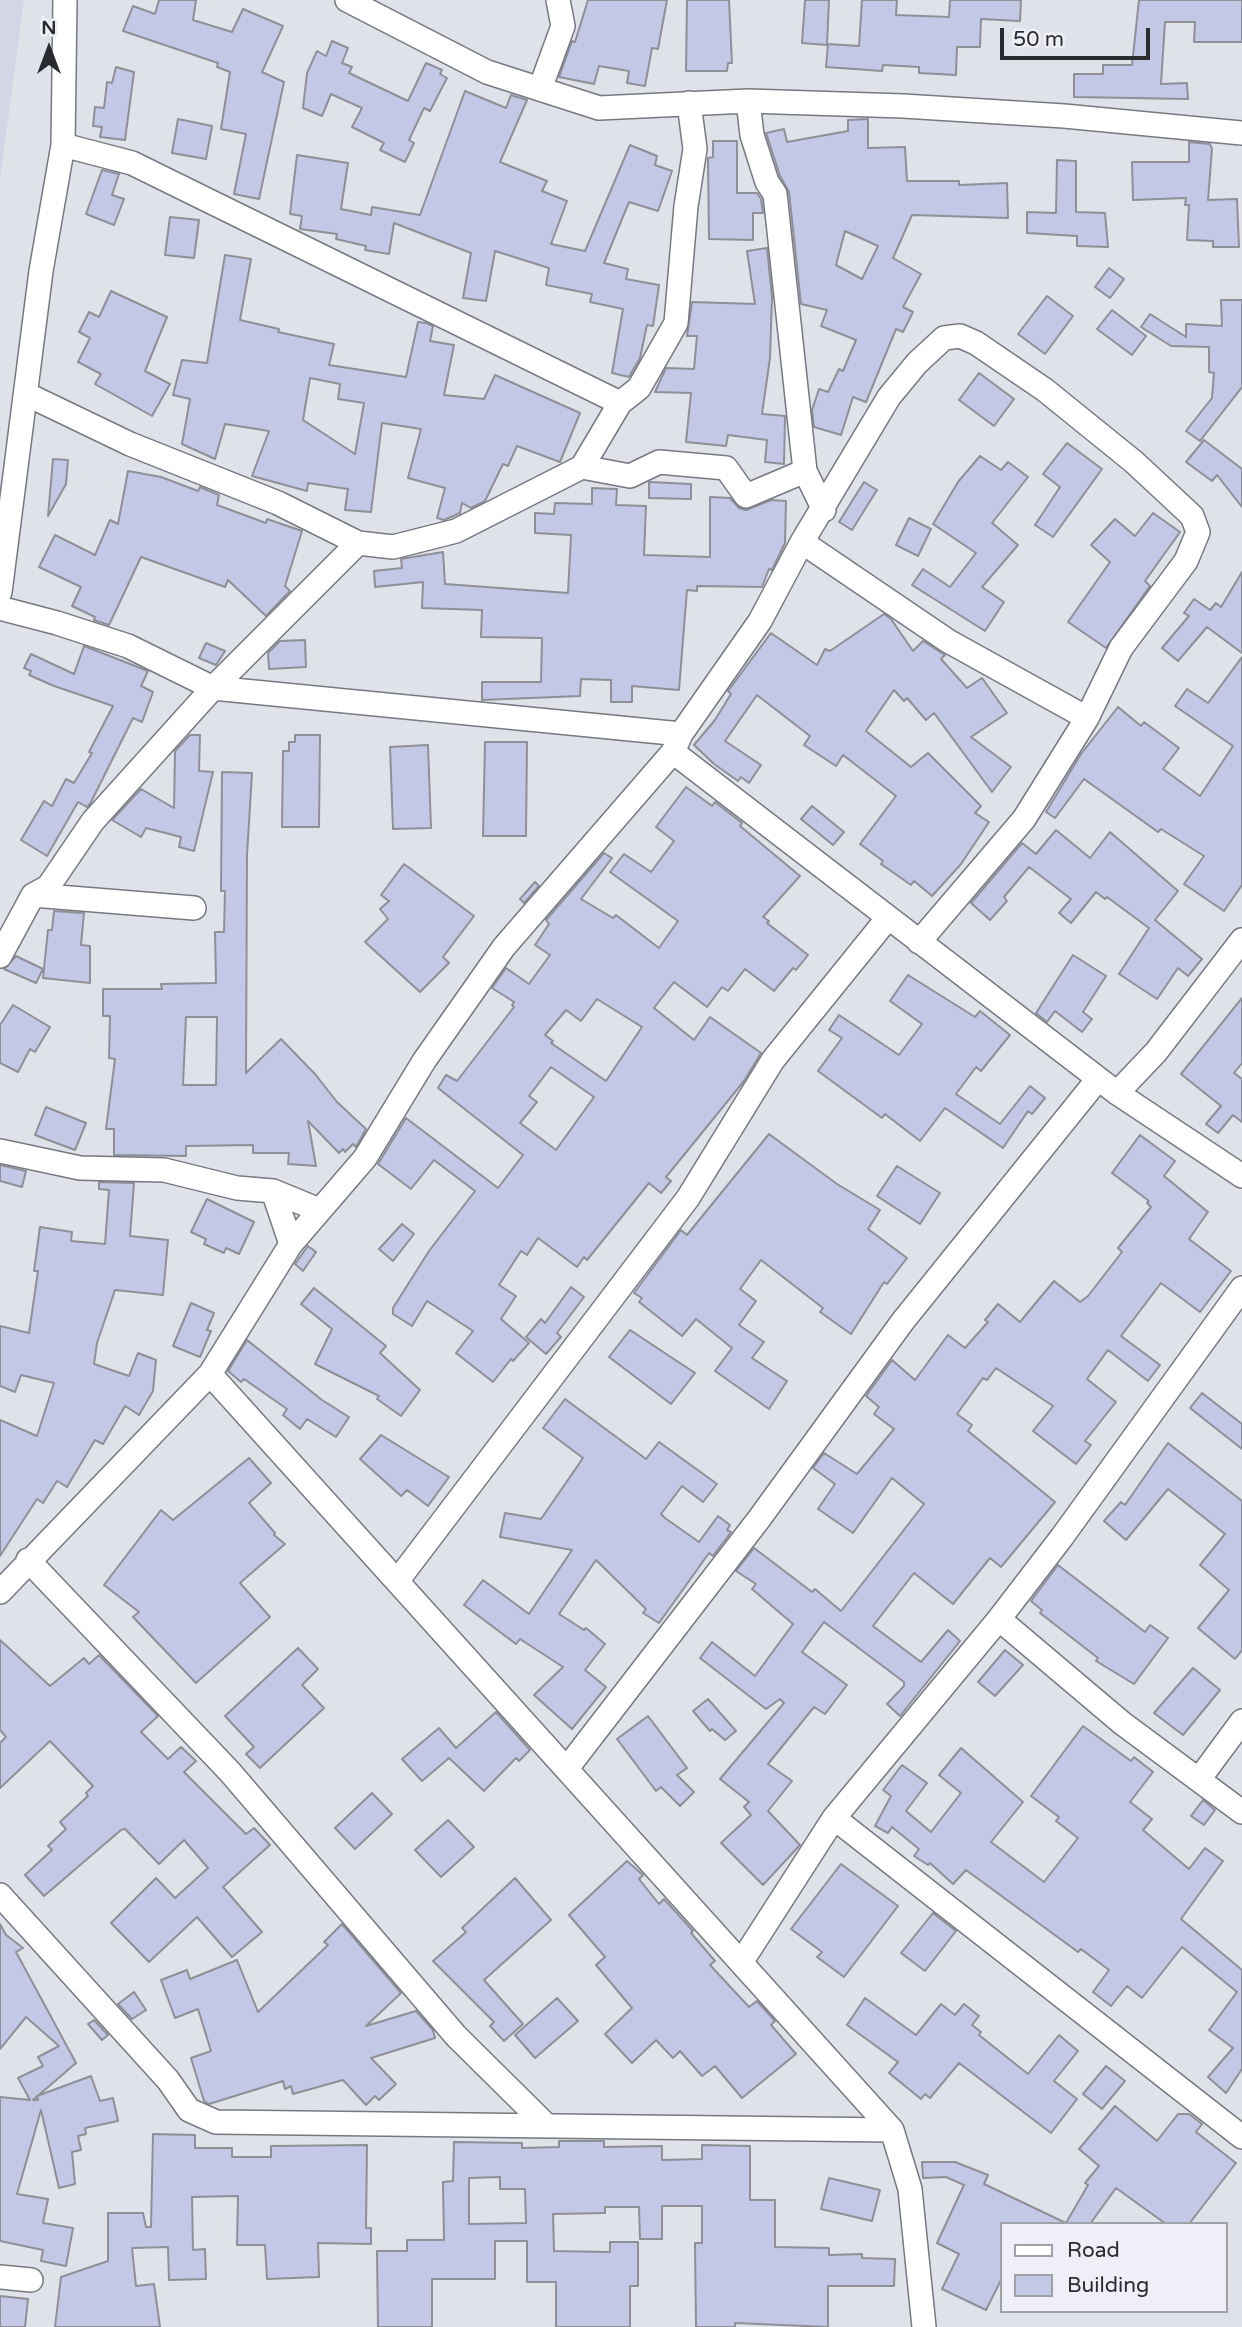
<!DOCTYPE html>
<style>
body{margin:0}
#map{position:relative;width:1242px;height:2327px;overflow:hidden;background:#e0e2ea;font-family:"Varela Round",sans-serif}
canvas{display:block}
.legend{position:absolute;left:1000px;top:2222px;width:228px;height:91px;box-sizing:border-box;background:#eeeff8;border:2px solid #a0a1a7;margin:0;padding:9px 12px;list-style:none;font-size:21px;color:#2a2b2e}
.legend li{display:flex;align-items:center;gap:14px;height:35px}
.legend b{width:35px;border:2px solid #a0a1a7}
.north{position:absolute;left:14px;top:14px;width:70px;height:70px;-webkit-text-stroke:5px #eeeff8;paint-order:stroke;rotate:0deg;font-size:19px;font-weight:700;line-height:28px;text-align:center;color:#2a2b2e}
.north::after{content:'';display:block;margin:auto;width:24px;height:32px;background:#2a2b2e;clip-path:polygon(50% 0,100% 100%,50% 72%,0 100%)}
.scale{position:absolute;left:1000px;top:28px;width:150px;height:32px;box-sizing:border-box;border:4px solid #2a2b2e;border-top:0;padding-left:9px;font-size:21px;line-height:24px;white-space:nowrap;color:#2a2b2e;-webkit-text-stroke:5px #eeeff8;paint-order:stroke}
</style>
<div id="map">
<canvas width="1242" height="2327"></canvas>
<ul class="legend">
<li><b style="height:9px;background:#fff"></b>Road</li>
<li><b style="height:19px;background:#c3c8e7"></b>Building</li>
</ul>
<div class="north">N</div>
<div class="scale">50 m</div>
</div>
<script>
const g = document.querySelector('canvas').getContext('2d');
g.lineJoin = 'round';
function fillPath(path, color) { g.fillStyle = color; g.fill(path, 'evenodd'); }
const poly = rows => new Path2D(rows.map(r => 'M' + r).join(''));
function trace(path, color, width, dash) { g.strokeStyle = color; g.lineWidth = width; g.lineCap = dash ? 'butt' : 'round'; g.setLineDash(dash || []); g.stroke(path); }
const built = poly([
 [0,0,24,0,0,180]
]);
const building = poly([
 [159,0,196,0,193,20,232,32,243,9,283,26,262,72,284,82,259,199,234,194,246,134,221,129,230,72,217,67,218,63,123,31,133,6,155,14,159,0],
 [588,0,667,0,658,49,652,48,645,86,627,83,629,71,599,66,594,84,559,77,572,41,575,42,588,0],
 [687,0,729,0,732,63,728,63,727,71,686,71,687,0],
 [805,0,829,0,827,45,802,43,805,0],
 [862,0,897,0,896,15,949,17,950,0,1021,0,1020,21,981,19,980,47,957,47,956,75,919,73,919,67,883,65,882,71,826,67,828,44,859,46,862,0],
 [1139,0,1242,0,1242,42,1194,42,1195,22,1165,22,1161,84,1187,83,1188,99,1074,97,1074,74,1103,74,1103,65,1132,65,1139,0],
 [332,41,348,48,342,63,352,67,349,73,408,101,426,63,442,70,440,74,447,78,430,111,424,108,409,140,414,143,405,162,380,150,384,143,352,127,362,108,331,94,322,116,303,108,307,73,317,51,326,56,332,41],
 [116,67,134,72,125,140,100,137,102,127,93,126,95,107,104,108,107,82,112,83,116,67],
 [465,91,506,108,511,95,527,100,500,162,547,181,542,191,567,201,551,244,585,251,630,145,657,156,655,165,672,171,658,211,629,202,604,263,628,269,626,279,659,285,653,326,647,325,640,358,629,377,612,373,623,309,590,302,592,294,546,285,549,268,495,251,486,301,463,298,471,253,394,223,389,254,365,250,366,246,336,239,337,234,300,229,302,216,290,214,297,155,348,163,341,209,371,215,372,207,420,215,465,91],
 [178,119,212,126,206,159,172,153,178,119],
 [868,119,868,148,905,147,907,181,959,181,959,185,1007,183,1008,218,912,215,893,258,921,274,903,307,913,312,903,332,896,329,866,402,853,397,841,435,814,427,812,410,819,389,828,392,839,369,843,371,856,340,821,326,827,310,801,304,789,192,780,176,766,133,784,129,787,142,848,131,848,120,868,119],
 [845,231,878,246,862,279,836,265,845,231],
 [713,141,737,141,737,193,757,193,761,199,763,213,753,213,753,240,709,239,708,158,713,157,713,141],
 [1189,142,1210,144,1212,149,1208,200,1237,199,1239,247,1213,247,1213,241,1187,240,1189,205,1185,205,1186,198,1133,200,1132,162,1189,162,1189,142],
 [1057,160,1076,161,1076,212,1105,213,1108,247,1077,246,1077,236,1027,233,1027,212,1056,213,1057,160],
 [102,170,119,174,112,195,124,199,114,225,86,214,102,170],
 [170,217,199,220,194,258,165,255,170,217],
 [767,248,772,297,770,358,762,414,785,416,784,464,765,462,767,440,728,435,726,446,686,442,691,393,655,392,666,368,694,369,697,336,687,336,692,302,755,304,747,251,767,248],
 [225,255,251,259,240,320,279,329,278,332,334,344,329,365,406,377,418,322,426,323,433,326,430,341,454,345,444,395,484,399,495,375,580,413,560,462,517,446,508,466,503,464,485,501,471,508,462,503,460,513,444,520,437,518,445,488,408,478,421,429,382,423,371,512,345,510,348,489,308,483,307,491,252,476,269,431,225,424,215,459,182,444,190,399,173,395,182,360,207,363,225,255],
 [310,378,340,384,338,399,364,403,355,454,303,420,310,378],
 [1109,268,1124,279,1110,298,1095,287,1109,268],
 [111,291,167,317,145,371,170,384,152,416,95,384,101,374,78,362,90,338,79,332,89,312,99,317,111,291],
 [1047,296,1073,316,1045,354,1018,334,1047,296],
 [1221,300,1242,300,1242,387,1200,441,1186,431,1212,398,1214,373,1209,372,1209,347,1171,346,1141,327,1150,314,1186,337,1186,324,1222,326,1221,300],
 [1112,310,1146,336,1132,355,1097,329,1112,310],
 [979,373,1014,399,994,426,959,400,979,373],
 [1204,440,1242,469,1242,507,1217,475,1212,481,1186,462,1204,440],
 [1067,443,1102,469,1053,537,1035,525,1060,487,1043,474,1067,443],
 [980,456,1001,470,1008,462,1028,477,992,523,1018,545,982,587,1004,602,985,631,912,585,923,569,950,587,976,553,933,524,958,482,980,456],
 [53,459,68,460,66,484,48,516,53,459],
 [128,471,161,477,198,491,200,487,219,495,217,505,266,523,267,519,302,531,285,586,290,591,266,616,228,580,225,587,141,557,109,625,94,620,95,617,72,606,81,587,39,567,55,535,95,555,110,520,118,524,128,471],
 [649,482,691,484,691,499,649,498,649,482],
 [864,482,877,490,852,530,839,522,864,482],
 [592,488,617,489,616,505,646,506,644,555,710,557,710,497,730,498,739,508,746,510,771,500,786,501,785,543,772,570,769,569,762,587,697,586,697,591,687,590,679,690,632,686,632,702,611,702,611,680,581,679,580,696,482,700,482,682,541,682,542,638,481,637,482,610,422,608,423,582,375,587,374,571,402,568,401,559,443,552,445,584,568,593,571,535,535,533,535,513,554,514,555,503,592,504,592,488],
 [1153,513,1180,532,1145,581,1150,586,1106,648,1068,622,1110,562,1091,545,1115,519,1135,536,1153,513],
 [909,518,931,529,918,556,896,545,909,518],
 [1242,572,1242,653,1207,627,1178,661,1162,648,1189,616,1184,613,1194,599,1210,610,1216,603,1221,607,1242,572],
 [884,614,891,619,913,651,923,641,945,655,941,659,967,688,982,678,1007,713,971,737,1011,767,992,792,934,713,926,720,907,698,904,701,894,690,866,731,911,767,928,753,981,806,975,813,989,822,961,864,932,896,914,881,911,885,881,864,883,861,860,844,896,796,843,755,836,766,804,745,810,736,757,695,725,741,761,765,749,783,741,777,738,781,714,764,694,745,715,720,731,694,728,691,771,633,817,665,825,649,830,651,884,614],
 [305,640,306,667,269,669,268,653,280,641,305,640],
 [206,643,225,651,216,665,199,658,206,643],
 [84,646,148,671,141,686,153,692,142,722,133,718,90,804,87,807,78,802,47,856,21,840,44,801,52,806,66,779,74,783,92,753,89,752,113,706,54,686,29,675,31,671,24,668,31,654,74,674,84,646],
 [1242,657,1242,885,1224,911,1184,884,1204,856,1161,829,1158,832,1084,779,1055,818,1046,812,1081,754,1118,707,1141,726,1144,722,1179,748,1163,769,1200,796,1233,746,1175,706,1187,689,1208,703,1242,657],
 [190,735,200,735,199,771,213,772,194,851,179,847,181,837,146,828,141,837,112,820,141,789,174,808,175,751,190,735],
 [295,735,320,735,319,827,282,827,283,751,289,751,289,742,295,742,295,735],
 [485,742,527,742,526,836,483,836,485,742],
 [428,745,431,828,393,829,390,747,428,745],
 [222,772,252,773,247,855,246,1073,281,1039,315,1074,337,1102,366,1129,356,1147,353,1144,345,1152,343,1149,339,1153,308,1121,316,1166,288,1164,289,1153,253,1153,253,1145,186,1146,186,1156,114,1155,114,1129,106,1129,115,1059,109,1058,110,1016,103,1016,103,989,162,989,161,984,216,983,215,932,224,932,225,891,221,891,222,772],
 [186,1017,217,1017,216,1085,183,1085,186,1017],
 [686,787,712,806,715,802,742,823,740,826,800,876,763,917,769,921,767,923,808,955,796,970,793,968,774,991,745,969,728,991,722,987,707,1007,674,982,654,1008,694,1040,710,1017,761,1053,744,1081,666,1177,671,1181,661,1193,649,1183,587,1260,584,1257,577,1267,538,1238,527,1255,521,1251,499,1285,516,1296,501,1319,529,1343,513,1361,511,1359,493,1382,456,1353,473,1331,427,1301,412,1326,393,1314,393,1308,429,1251,475,1191,434,1160,411,1189,378,1164,406,1118,498,1188,523,1155,438,1088,446,1075,457,1081,514,1007,512,1005,514,1002,492,988,506,968,529,984,550,955,535,945,549,924,546,920,604,853,612,858,581,899,613,918,616,915,659,948,678,921,610,872,624,854,651,872,674,841,656,827,686,787],
 [597,999,642,1027,606,1081,551,1043,553,1041,545,1035,566,1010,581,1021,597,999],
 [551,1067,594,1097,556,1150,520,1123,537,1102,529,1096,551,1067],
 [812,806,844,832,833,845,801,819,812,806],
 [1056,830,1090,858,1110,832,1178,891,1155,920,1202,959,1188,976,1178,968,1157,999,1119,974,1149,928,1107,897,1105,899,1096,892,1071,923,1059,913,1071,899,1029,867,1004,897,1007,901,990,920,971,903,1022,843,1036,854,1056,830],
 [404,864,474,916,443,957,449,963,420,992,365,942,388,919,380,909,389,901,381,895,404,864],
 [535,882,539,886,524,903,520,899,535,882],
 [54,911,84,913,81,945,90,946,90,983,43,978,48,930,52,930,54,911],
 [1073,955,1106,976,1083,1012,1092,1019,1082,1032,1055,1011,1047,1022,1036,1013,1073,955],
 [16,956,43,969,36,983,4,969,16,956],
 [908,975,975,1017,980,1011,1010,1035,981,1071,976,1067,956,1094,1000,1124,1030,1086,1045,1098,1032,1114,1028,1111,1003,1148,945,1108,920,1141,885,1114,882,1118,818,1071,842,1038,829,1030,839,1015,899,1055,922,1024,890,1001,908,975],
 [1242,998,1242,1063,1234,1073,1242,1079,1242,1122,1233,1115,1218,1133,1206,1124,1221,1106,1181,1074,1242,998],
 [13,1005,50,1027,35,1052,30,1049,18,1072,0,1063,0,1025,13,1005],
 [46,1107,86,1123,75,1150,35,1135,46,1107],
 [769,1134,837,1184,880,1210,868,1229,907,1258,887,1284,884,1282,851,1334,820,1312,823,1308,761,1260,740,1289,756,1301,739,1325,764,1342,752,1358,787,1381,769,1409,715,1371,732,1348,696,1319,682,1336,639,1302,642,1298,634,1293,681,1230,687,1235,769,1134],
 [1140,1135,1175,1161,1164,1176,1208,1212,1189,1239,1231,1271,1200,1312,1161,1283,1121,1336,1160,1365,1148,1381,1108,1350,1087,1379,1116,1402,1085,1441,1091,1445,1076,1464,1033,1431,1053,1406,996,1368,987,1380,983,1378,957,1414,972,1425,968,1431,1055,1502,1001,1567,990,1558,953,1604,914,1573,873,1626,921,1662,948,1630,960,1641,900,1716,887,1704,904,1686,904,1682,824,1622,802,1652,847,1685,825,1714,814,1707,768,1764,792,1781,768,1811,800,1845,763,1885,721,1843,751,1815,744,1807,749,1802,720,1779,784,1703,780,1699,766,1709,700,1658,712,1642,755,1676,793,1624,752,1589,756,1584,736,1571,754,1548,812,1592,815,1589,841,1611,924,1504,892,1478,853,1533,818,1509,835,1484,813,1468,824,1453,857,1474,894,1429,874,1414,879,1407,866,1396,892,1360,915,1380,948,1335,965,1348,988,1322,985,1320,998,1304,1020,1322,1054,1281,1080,1302,1088,1296,1122,1252,1118,1248,1151,1207,1147,1203,1149,1201,1112,1173,1140,1135],
 [0,1165,26,1171,22,1187,0,1181,0,1165],
 [897,1166,940,1193,920,1224,877,1196,897,1166],
 [99,1182,134,1183,130,1236,168,1240,163,1295,115,1290,97,1343,94,1364,129,1376,138,1353,156,1360,153,1391,139,1415,125,1406,103,1444,95,1440,67,1487,57,1481,43,1503,37,1499,0,1556,0,1420,37,1436,54,1383,21,1375,15,1392,0,1386,0,1326,29,1333,38,1271,34,1271,40,1227,72,1232,71,1241,105,1244,109,1190,99,1189,99,1182],
 [207,1199,254,1222,239,1254,226,1248,224,1253,204,1244,206,1239,191,1232,207,1199],
 [402,1224,414,1234,393,1261,379,1249,402,1224],
 [308,1246,316,1252,303,1271,295,1264,308,1246],
 [571,1287,584,1297,557,1333,561,1337,546,1354,526,1337,541,1319,545,1323,571,1287],
 [314,1288,386,1346,380,1353,420,1390,401,1416,377,1399,379,1396,315,1364,332,1329,301,1304,314,1288],
 [191,1303,214,1313,207,1330,211,1331,200,1357,173,1346,191,1303],
 [630,1330,695,1373,671,1404,609,1357,630,1330],
 [247,1340,322,1400,349,1417,336,1437,307,1419,300,1429,283,1415,287,1409,244,1379,241,1382,228,1371,247,1340],
 [1202,1393,1242,1424,1242,1449,1190,1408,1202,1393],
 [565,1399,646,1459,659,1442,717,1484,703,1502,682,1486,661,1514,665,1518,699,1542,718,1516,730,1525,727,1530,731,1532,713,1556,709,1553,659,1623,643,1613,646,1609,596,1560,559,1614,584,1630,586,1628,605,1644,585,1670,606,1687,572,1729,534,1695,563,1667,520,1639,516,1644,464,1605,483,1580,529,1614,572,1550,500,1537,505,1513,541,1519,583,1458,543,1428,565,1399],
 [381,1435,449,1477,428,1506,407,1490,401,1496,360,1459,381,1435],
 [1168,1443,1242,1501,1242,1650,1235,1659,1198,1628,1229,1590,1200,1565,1225,1534,1168,1489,1126,1540,1104,1521,1121,1502,1125,1505,1168,1443],
 [249,1458,271,1483,249,1503,275,1533,274,1535,285,1544,240,1583,270,1617,196,1683,133,1617,139,1612,104,1585,161,1510,173,1520,249,1458],
 [1058,1565,1145,1632,1150,1625,1168,1638,1134,1684,1096,1661,1098,1658,1040,1613,1042,1610,1031,1601,1058,1565],
 [0,1640,50,1686,84,1658,89,1664,99,1655,158,1716,141,1732,168,1759,181,1747,196,1761,184,1772,246,1834,254,1828,270,1845,223,1887,262,1932,232,1957,197,1917,149,1962,111,1923,156,1878,175,1898,208,1868,184,1840,159,1864,125,1829,121,1830,44,1896,25,1875,52,1850,48,1846,66,1829,60,1822,88,1796,86,1793,93,1786,50,1741,0,1788,0,1743,6,1737,0,1730,0,1640],
 [298,1648,318,1669,302,1685,324,1708,260,1768,246,1754,254,1747,225,1716,298,1648],
 [1005,1650,1023,1665,995,1696,978,1682,1005,1650],
 [1193,1668,1220,1690,1183,1735,1154,1713,1193,1668],
 [708,1699,736,1731,725,1740,712,1729,710,1731,693,1711,708,1699],
 [496,1712,530,1750,519,1761,516,1758,484,1791,449,1758,422,1781,402,1759,439,1728,456,1748,496,1712],
 [648,1716,687,1768,677,1775,694,1792,680,1806,661,1787,656,1791,617,1739,648,1716],
 [1083,1726,1131,1761,1134,1757,1153,1772,1130,1802,1152,1819,1143,1830,1189,1869,1205,1848,1223,1861,1181,1919,1242,1970,1242,2069,1226,2093,1208,2077,1233,2048,1209,2030,1237,1992,1182,1947,1142,1998,1127,1986,1111,2006,1093,1992,1109,1970,1081,1949,1078,1952,966,1870,953,1884,930,1863,928,1865,914,1856,919,1849,892,1827,888,1833,875,1826,891,1796,883,1790,902,1765,927,1783,906,1811,931,1832,961,1793,939,1775,961,1748,1023,1802,991,1842,1044,1882,1078,1838,1056,1821,1059,1817,1031,1796,1083,1726],
 [372,1793,392,1814,355,1849,335,1828,372,1793],
 [1203,1800,1215,1810,1204,1825,1191,1816,1203,1800],
 [448,1820,474,1847,441,1877,415,1850,448,1820],
 [627,1861,643,1875,639,1879,659,1904,664,1899,693,1931,691,1933,715,1961,710,1965,749,2007,757,2001,775,2021,771,2025,796,2054,742,2098,715,2066,702,2076,680,2051,673,2058,656,2040,632,2063,605,2034,632,2008,596,1965,605,1957,569,1915,627,1861],
 [841,1864,898,1906,844,1977,817,1957,822,1952,791,1929,841,1864],
 [515,1878,551,1920,484,1980,523,2024,504,2041,490,2026,494,2022,433,1961,466,1932,462,1928,515,1878],
 [933,1913,956,1931,925,1971,901,1953,933,1913],
 [0,1924,6,1935,23,1948,16,1952,76,2063,33,2100,38,2100,37,2096,91,2076,100,2101,113,2098,118,2121,85,2128,86,2134,78,2136,81,2150,72,2152,75,2184,59,2188,41,2110,17,2194,48,2199,43,2223,73,2228,66,2266,41,2261,43,2250,0,2241,0,2097,30,2100,18,2078,43,2066,38,2057,59,2046,26,2017,0,2049,0,1924],
 [342,1924,401,1993,366,2026,416,2011,433,2030,435,2038,371,2058,396,2084,379,2100,375,2096,366,2105,343,2080,293,2094,291,2086,285,2089,283,2081,209,2104,204,2101,191,2058,211,2051,198,2009,175,2018,161,1980,187,1970,190,1979,237,1960,258,2012,328,1945,324,1942,342,1924],
 [134,1992,146,2010,132,2019,118,2004,134,1992],
 [557,1998,578,2021,535,2058,515,2035,557,1998],
 [865,1998,916,2035,941,2004,955,2015,964,2004,979,2016,972,2025,981,2032,979,2035,1028,2074,1059,2035,1078,2051,1054,2081,1077,2099,1051,2133,959,2063,930,2098,925,2094,921,2099,889,2073,898,2062,847,2025,865,1998],
 [94,2020,108,2035,102,2040,88,2024,94,2020],
 [1106,2066,1125,2081,1102,2109,1083,2094,1106,2066],
 [1115,2106,1157,2141,1178,2114,1189,2114,1202,2124,1196,2132,1236,2163,1189,2224,1166,2224,1116,2188,1090,2224,1002,2224,1002,2278,986,2310,942,2289,959,2254,937,2243,964,2185,946,2177,923,2178,922,2162,955,2162,988,2175,984,2184,1066,2223,1088,2185,1085,2183,1099,2166,1079,2149,1115,2106],
 [153,2134,195,2135,195,2148,232,2148,232,2157,271,2157,271,2146,367,2145,366,2228,371,2228,371,2244,318,2243,319,2277,267,2279,265,2245,237,2245,238,2196,192,2197,193,2250,205,2249,206,2279,169,2280,168,2247,132,2248,136,2286,154,2284,160,2327,55,2327,61,2277,108,2261,108,2213,143,2213,146,2227,151,2227,153,2134],
 [559,2141,604,2141,604,2147,662,2146,662,2160,702,2159,702,2145,750,2146,750,2200,775,2200,775,2247,829,2248,829,2255,862,2254,862,2258,895,2259,894,2286,828,2286,828,2327,735,2323,735,2327,696,2327,695,2243,702,2243,702,2206,662,2206,662,2239,640,2239,639,2207,605,2207,605,2213,553,2214,554,2251,610,2252,610,2242,638,2242,638,2286,630,2286,630,2327,556,2327,556,2282,527,2282,527,2241,495,2241,495,2279,432,2279,432,2327,378,2327,377,2251,407,2251,407,2240,444,2240,443,2182,453,2181,454,2142,522,2143,522,2148,559,2147,559,2141],
 [500,2177,500,2189,525,2189,526,2223,469,2224,469,2178,500,2177],
 [829,2178,880,2190,872,2221,821,2209,829,2178],
 [0,2296,28,2299,25,2327,0,2327,0,2296]
]);
const street = poly([
 [347,0,487,72,599,108,748,101,903,106,1064,116,1242,133],
 [540,89,563,26,558,0],
 [748,101,752,135,767,182,775,194,805,471,824,510],
 [63,145,132,163,620,403],
 [26,394,130,444,278,503,358,543,393,547,456,531,582,467,620,403,639,388,676,323,686,206,695,149,689,103],
 [582,467,630,476,659,462,726,468,746,496,805,471],
 [802,542,948,641,1087,718],
 [0,592,41,271,63,145,65,0],
 [0,608,57,623,128,646,213,688,681,734],
 [673,752,1117,1093,1242,1176],
 [33,895,194,908],
 [0,956,33,895,48,887,93,821,213,688,358,543],
 [1117,1093,1156,1052,1242,940],
 [0,1151,80,1168,164,1170,237,1188,273,1191,319,1210],
 [273,1191,291,1244],
 [210,1374,892,2130,910,2189,924,2327],
 [28,1560,230,1772,456,2036,547,2126],
 [398,1580,688,1198,773,1060,887,919],
 [0,1592,210,1374,291,1244,365,1158,424,1061,504,947,673,752,681,734,760,621,802,542,889,397,917,363,944,338,960,336,976,343,1045,390,1134,462,1192,516,1198,532,1186,561,1121,648,1087,718,1024,819,919,942],
 [999,1619,1122,1723,1242,1812],
 [568,1767,759,1519,903,1321,1098,1079],
 [1200,1778,1242,1721],
 [834,1818,1242,2137],
 [0,1895,168,2080,189,2110,216,2122,892,2130],
 [742,1961,834,1818,999,1619,1062,1537,1242,1288],
 [0,2277,31,2280]
]);
fillPath(built, '#d4d6e6');
fillPath(building, '#c3c8e7');
trace(building, '#8e8f97', 2);
trace(street, '#777880', 26);
trace(street, '#fff', 23);
</script>
